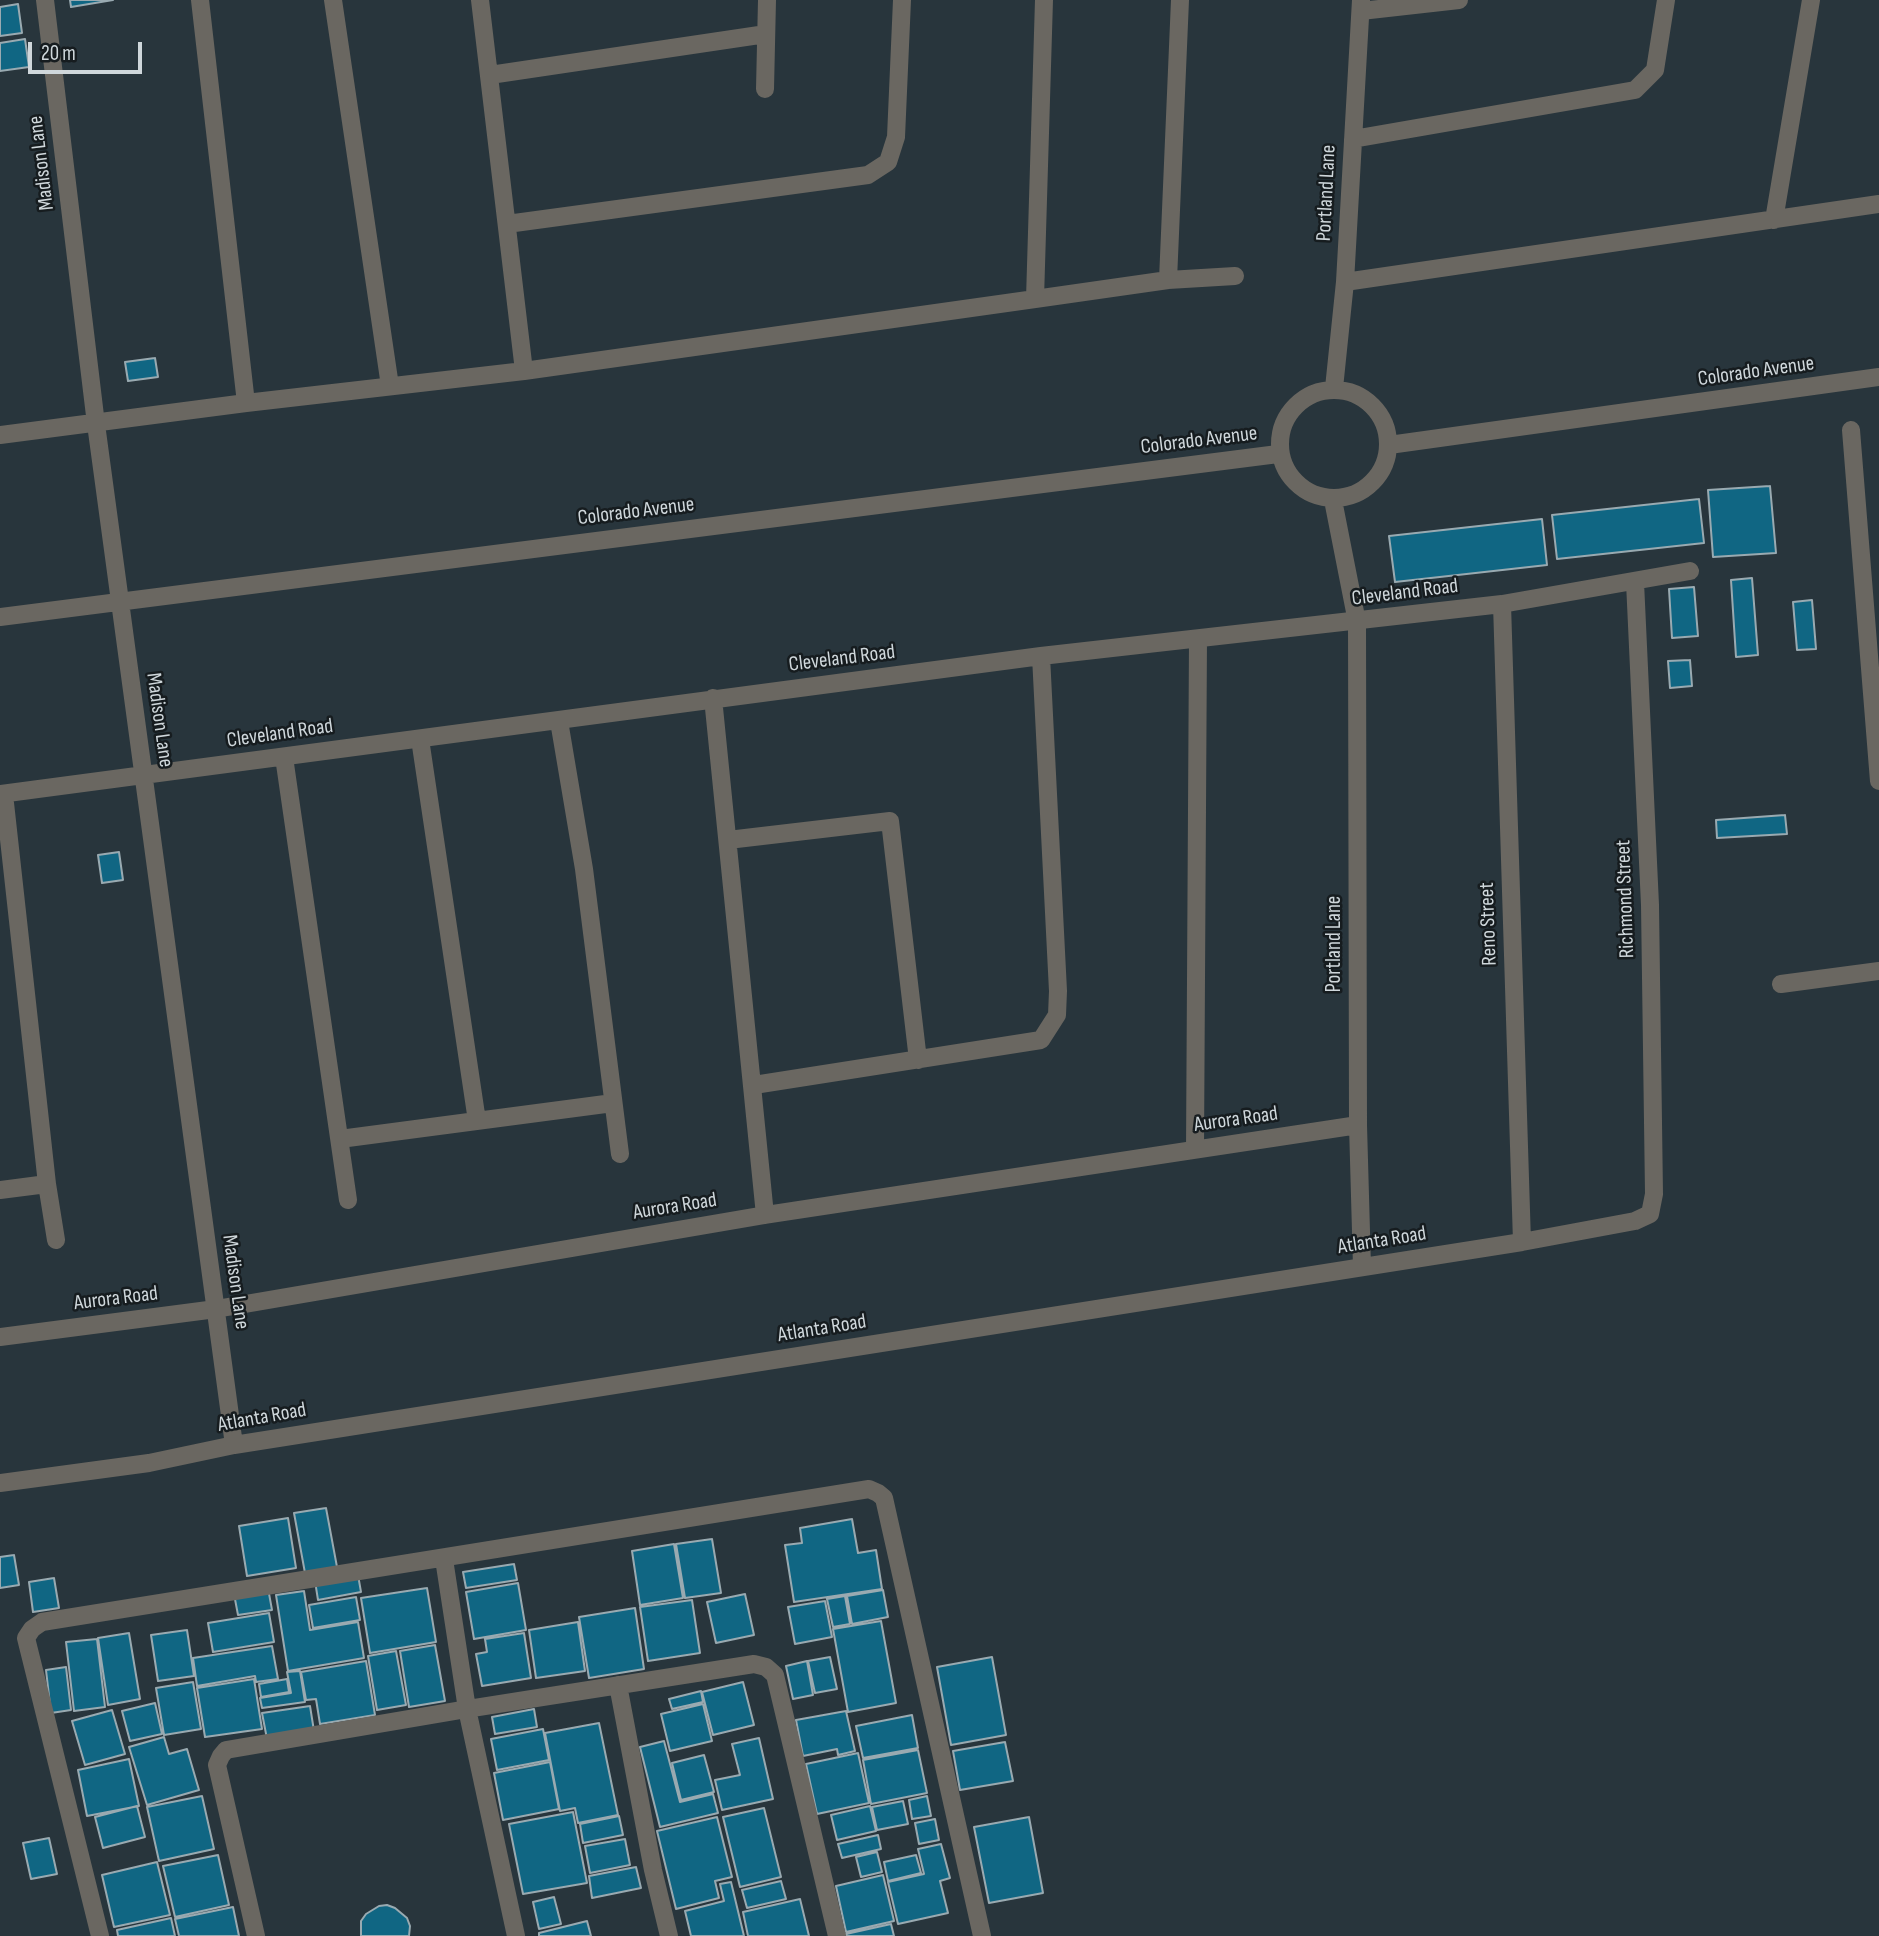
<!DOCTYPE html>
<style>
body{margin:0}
#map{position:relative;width:1879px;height:1936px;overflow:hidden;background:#28353c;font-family:"Sofia Sans Condensed",sans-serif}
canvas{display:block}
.scale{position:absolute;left:28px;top:42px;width:114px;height:32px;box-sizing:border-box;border:4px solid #cfd7db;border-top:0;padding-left:9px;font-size:21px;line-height:24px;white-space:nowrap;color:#cfd7db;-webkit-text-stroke:5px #161c1f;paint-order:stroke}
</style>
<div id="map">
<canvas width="1879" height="1936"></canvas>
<div class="scale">20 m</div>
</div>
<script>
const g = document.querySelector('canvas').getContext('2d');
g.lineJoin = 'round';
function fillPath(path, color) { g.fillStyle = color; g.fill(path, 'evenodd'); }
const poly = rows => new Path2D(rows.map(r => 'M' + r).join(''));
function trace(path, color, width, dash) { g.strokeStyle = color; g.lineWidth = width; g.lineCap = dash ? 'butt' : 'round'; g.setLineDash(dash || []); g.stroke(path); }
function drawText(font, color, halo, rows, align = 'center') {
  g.font = font + ' "Sofia Sans Condensed",sans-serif'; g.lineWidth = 5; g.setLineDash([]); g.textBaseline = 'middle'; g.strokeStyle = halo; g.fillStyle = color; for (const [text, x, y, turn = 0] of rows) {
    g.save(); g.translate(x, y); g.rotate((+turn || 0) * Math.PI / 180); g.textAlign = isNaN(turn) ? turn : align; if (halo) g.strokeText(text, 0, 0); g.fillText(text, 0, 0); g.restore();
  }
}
const building = poly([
 [70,0,113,0,71,7,70,0],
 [18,4,22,33,0,36,0,7,18,4],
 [25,39,29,67,0,71,0,43,25,39],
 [155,358,158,377,128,381,125,362,155,358],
 [1770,486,1776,553,1713,557,1708,490,1770,486],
 [1699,499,1704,543,1557,559,1552,515,1699,499],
 [1542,519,1547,565,1395,582,1389,536,1542,519],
 [1752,578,1758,655,1736,657,1731,580,1752,578],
 [1694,587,1698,636,1672,638,1669,589,1694,587],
 [1812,600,1816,649,1797,650,1793,602,1812,600],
 [1690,660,1692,686,1670,688,1668,661,1690,660],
 [1785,815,1787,834,1717,838,1716,820,1785,815],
 [119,852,123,880,102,883,98,855,119,852],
 [326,1508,337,1567,305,1573,294,1513,326,1508],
 [288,1518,296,1568,247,1576,239,1526,288,1518],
 [852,1519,858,1553,876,1550,882,1589,794,1602,785,1545,802,1543,800,1528,852,1519],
 [712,1539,721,1593,685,1598,676,1544,712,1539],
 [674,1544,683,1598,640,1605,632,1551,674,1544],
 [14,1555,19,1585,0,1588,0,1557,14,1555],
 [514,1564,517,1580,466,1588,463,1572,514,1564],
 [358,1575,361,1592,318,1600,315,1581,358,1575],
 [54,1578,59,1608,33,1612,29,1582,54,1578],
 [518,1583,526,1630,474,1639,466,1592,518,1583],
 [268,1588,272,1610,238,1615,234,1594,268,1588],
 [427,1588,436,1642,370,1653,361,1598,427,1588],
 [883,1590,888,1617,852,1624,847,1596,883,1590],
 [304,1591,310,1630,358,1622,364,1658,288,1671,276,1595,304,1591],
 [745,1594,754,1635,716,1643,707,1602,745,1594],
 [845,1596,850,1624,833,1627,827,1599,845,1596],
 [356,1597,360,1620,313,1628,309,1605,356,1597],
 [692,1600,700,1653,648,1661,640,1607,692,1600],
 [825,1601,832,1637,795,1644,788,1607,825,1601],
 [635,1608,644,1669,589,1678,579,1617,635,1608],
 [269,1613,274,1642,213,1652,208,1623,269,1613],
 [881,1621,896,1703,848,1712,833,1629,881,1621],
 [578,1622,585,1671,536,1678,529,1630,578,1622],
 [187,1630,194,1676,158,1681,151,1635,187,1630],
 [129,1633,140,1699,108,1705,98,1638,129,1633],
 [524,1633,531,1678,482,1686,476,1654,487,1652,485,1639,524,1633],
 [97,1639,105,1707,74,1711,66,1642,97,1639],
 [435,1645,445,1701,409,1707,400,1651,435,1645],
 [272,1646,278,1679,256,1682,255,1676,197,1686,193,1658,272,1646],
 [396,1651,406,1705,377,1710,368,1656,396,1651],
 [830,1657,837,1689,815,1693,808,1661,830,1657],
 [992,1657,1006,1735,951,1745,937,1667,992,1657],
 [366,1661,375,1715,320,1724,316,1699,306,1700,301,1672,366,1661],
 [807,1661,813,1695,793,1699,786,1666,807,1661],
 [66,1667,71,1710,51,1713,46,1670,66,1667],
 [300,1671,305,1702,262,1708,260,1698,291,1693,287,1672,300,1671],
 [254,1679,262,1729,205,1737,197,1688,254,1679],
 [287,1679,289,1692,261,1697,259,1684,287,1679],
 [193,1682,201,1729,164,1735,156,1688,193,1682],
 [743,1682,754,1725,713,1735,702,1692,743,1682],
 [701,1691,703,1702,672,1709,669,1699,701,1691],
 [155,1703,162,1734,130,1741,122,1711,155,1703],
 [703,1704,712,1741,670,1751,661,1714,703,1704],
 [310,1706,314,1731,267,1739,262,1713,310,1706],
 [534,1709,537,1727,495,1734,492,1717,534,1709],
 [112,1710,125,1754,85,1765,72,1721,112,1710],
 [846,1711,855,1751,838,1755,837,1749,803,1756,796,1720,846,1711],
 [912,1715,918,1748,863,1758,856,1726,912,1715],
 [599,1723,618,1815,578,1823,575,1808,560,1811,545,1733,599,1723],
 [543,1729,549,1760,497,1770,491,1739,543,1729],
 [164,1737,169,1754,187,1749,199,1790,147,1805,129,1747,164,1737],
 [759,1738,773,1799,722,1810,715,1780,740,1775,732,1744,759,1738],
 [664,1741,680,1802,713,1794,718,1813,660,1827,640,1747,664,1741],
 [1005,1742,1013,1781,960,1790,953,1751,1005,1742],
 [918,1750,927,1793,871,1804,863,1760,918,1750],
 [858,1753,869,1803,817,1814,806,1764,858,1753],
 [704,1755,714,1792,681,1800,672,1763,704,1755],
 [129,1759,139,1806,87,1816,78,1770,129,1759],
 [550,1762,559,1809,503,1820,494,1773,550,1762],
 [202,1796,214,1849,159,1861,147,1807,202,1796],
 [927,1796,931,1816,912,1819,909,1800,927,1796],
 [903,1801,908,1824,877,1830,872,1807,903,1801],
 [137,1806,145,1837,103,1848,95,1817,137,1806],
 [870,1806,876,1831,837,1840,831,1815,870,1806],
 [764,1808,781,1877,740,1887,723,1817,764,1808],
 [573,1812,587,1883,523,1894,509,1824,573,1812],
 [619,1816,623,1835,583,1843,580,1824,619,1816],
 [717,1817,732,1877,715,1881,719,1898,676,1909,657,1831,717,1817],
 [1029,1817,1043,1893,989,1903,974,1827,1029,1817],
 [935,1819,939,1840,919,1844,915,1823,935,1819],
 [878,1835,881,1849,842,1858,838,1844,878,1835],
 [49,1838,57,1874,31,1879,23,1843,49,1838],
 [625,1839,630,1865,590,1873,585,1846,625,1839],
 [941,1844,950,1878,940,1881,948,1913,898,1924,888,1882,924,1874,918,1849,941,1844],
 [877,1852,882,1872,861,1877,856,1857,877,1852],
 [218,1855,229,1905,175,1917,163,1866,218,1855],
 [916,1855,921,1873,888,1881,884,1862,916,1855],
 [157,1862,170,1915,114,1927,102,1875,157,1862],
 [636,1867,641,1888,592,1898,589,1876,636,1867],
 [883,1875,894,1921,846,1932,836,1886,883,1875],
 [781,1881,786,1899,747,1908,742,1890,781,1881],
 [731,1882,744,1936,691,1936,685,1911,724,1901,720,1884,731,1882],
 [554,1897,561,1924,539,1929,533,1902,554,1897],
 [800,1899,809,1936,748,1936,743,1912,800,1899],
 [387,1905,395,1908,407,1918,410,1926,409,1936,361,1936,361,1921,366,1914,379,1906,387,1905],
 [233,1907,239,1936,179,1936,175,1919,233,1907],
 [171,1918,175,1936,118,1936,117,1930,171,1918],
 [587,1921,591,1936,539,1936,539,1933,587,1921],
 [891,1924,894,1936,847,1936,846,1934,891,1924]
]);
const minor = poly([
 [45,0,96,424,234,1445],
 [200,0,246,403],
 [333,0,390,386],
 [480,0,524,371],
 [1361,11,1459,0],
 [490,75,766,34],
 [765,89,767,0],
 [1353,139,1635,90,1655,70,1666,0],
 [1774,220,1811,0],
 [507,224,868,175,888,162,896,137,902,0],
 [1168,280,1235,276],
 [1345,282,1879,204],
 [1035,299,1168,280,1180,0],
 [1334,388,1345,282,1361,0],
 '1280 444a54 54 0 1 1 108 0a54 54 0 1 1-108 0Z',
 [1851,430,1879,781],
 [0,435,246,403,524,371,1035,299,1044,0],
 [1389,445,1879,377],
 [1333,500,1357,622,1358,1125,1362,1267],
 [1502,604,1522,1242],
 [0,617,1278,454],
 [713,698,765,1215],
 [559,721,584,869,620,1154],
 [420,739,477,1121],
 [284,757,348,1200],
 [0,794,1041,656,1502,604,1690,571],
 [728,840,890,821,918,1060],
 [1781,984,1879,971],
 [754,1085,1041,1040,1057,1015,1058,991,1041,656],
 [340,1139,613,1103],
 [1195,1149,1198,639],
 [47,1184,56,1240],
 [0,1190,47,1184,4,794],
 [0,1337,216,1309,765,1215,1358,1125],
 [0,1483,149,1463,234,1445,1522,1242,1635,1221,1650,1214,1654,1194,1650,905,1635,582],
 [444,1559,467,1709,516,1936],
 [618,1685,653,1870,669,1936],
 [100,1936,26,1638,32,1629,42,1622,869,1489,878,1493,884,1498,982,1936],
 [256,1936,217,1765,221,1756,226,1750,467,1709,754,1664,766,1667,775,1675,837,1936]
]);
const streetNames = [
 ["Madison Lane",42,163,-97],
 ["Portland Lane",1327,193,-87],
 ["Colorado Avenue",1756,372,-8],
 ["Colorado Avenue",1199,441,-7],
 ["Colorado Avenue",636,512,-7],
 ["Cleveland Road",1405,593,-7],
 ["Cleveland Road",842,659,-7],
 ["Madison Lane",159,720,82],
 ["Cleveland Road",280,734,-8],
 ["Richmond Street",1626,899,-92],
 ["Reno Street",1489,924,-92],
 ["Portland Lane",1335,944,-90],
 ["Aurora Road",1236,1120,-8],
 ["Aurora Road",675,1207,-9],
 ["Atlanta Road",1382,1241,-9],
 ["Madison Lane",235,1282,82],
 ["Aurora Road",116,1299,-7],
 ["Atlanta Road",822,1329,-9],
 ["Atlanta Road",262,1418,-10]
];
fillPath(building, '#106683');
trace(building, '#99aab1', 2);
trace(minor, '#6a6761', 18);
drawText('21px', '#cfd7db', '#161c1f', streetNames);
</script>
